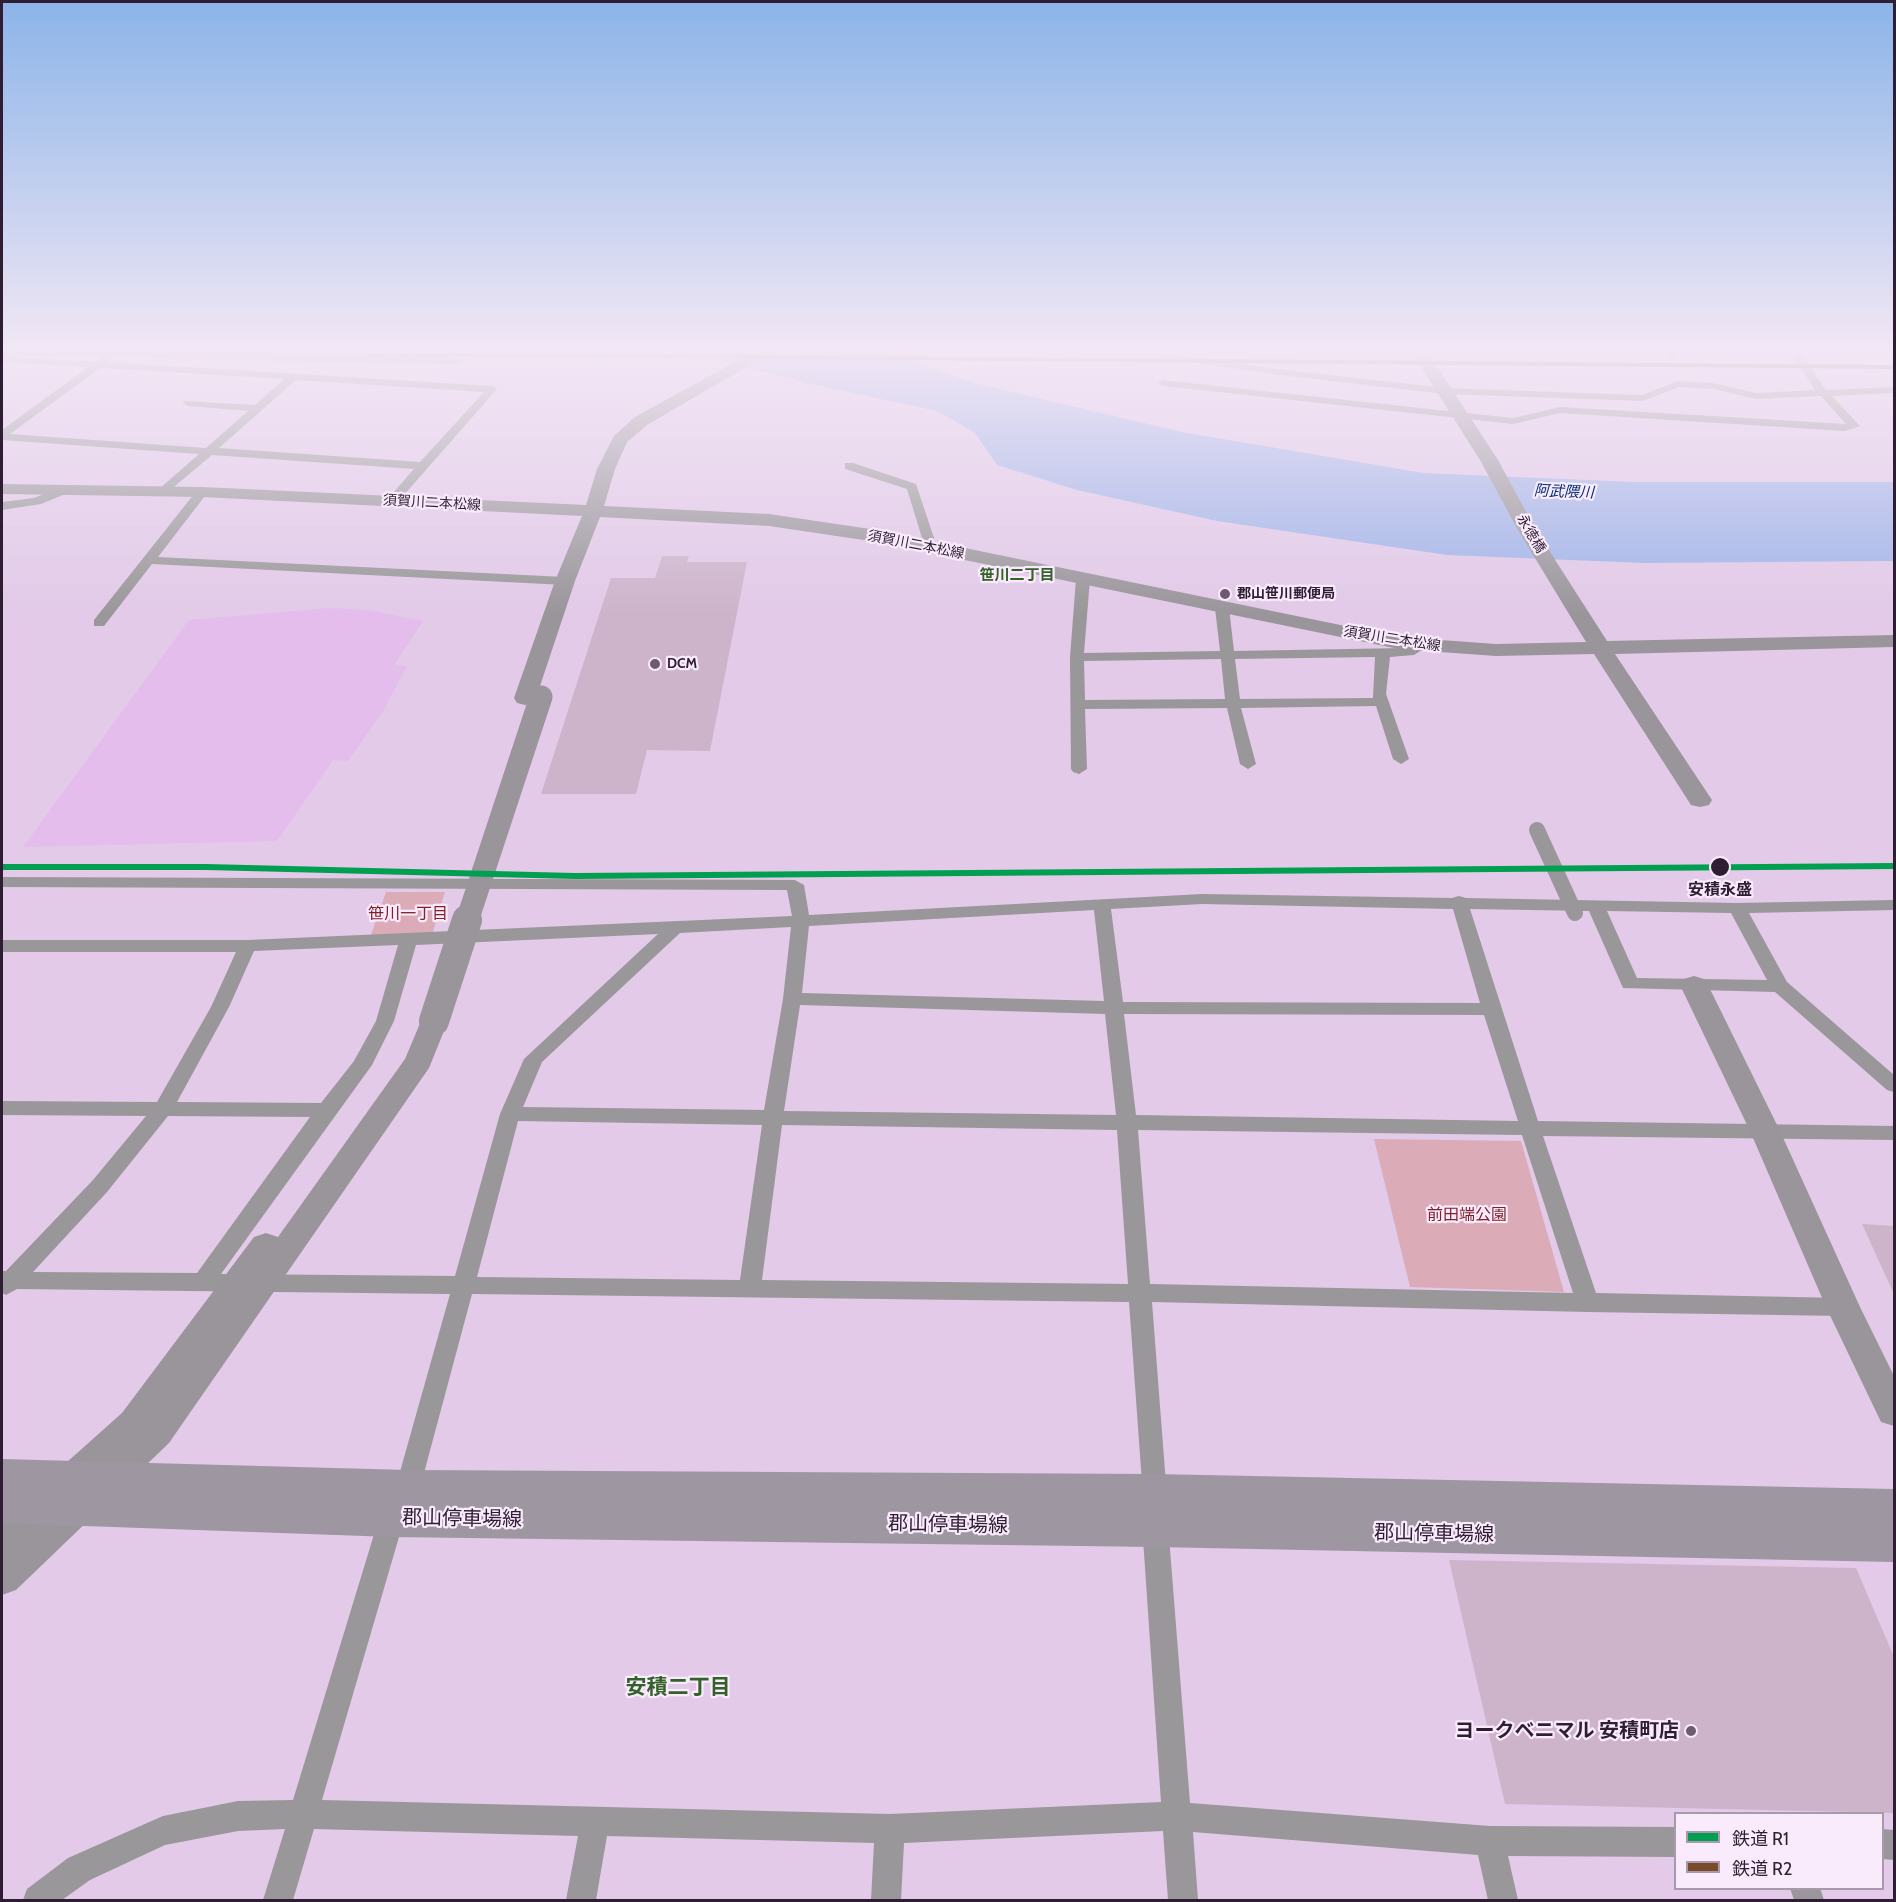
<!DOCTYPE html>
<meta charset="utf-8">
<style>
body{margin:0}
#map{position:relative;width:1896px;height:1902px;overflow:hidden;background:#e2cae8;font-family:Cabin,"Noto Sans JP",sans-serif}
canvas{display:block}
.frame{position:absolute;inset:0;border:3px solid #2f1e33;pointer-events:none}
.legend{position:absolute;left:1674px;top:1812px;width:210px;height:78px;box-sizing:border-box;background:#f9ebfc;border:2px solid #a899ac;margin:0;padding:8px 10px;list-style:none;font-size:18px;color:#2f1e33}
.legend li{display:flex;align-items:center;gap:12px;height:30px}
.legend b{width:30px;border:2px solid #a899ac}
</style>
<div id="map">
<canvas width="1896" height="1902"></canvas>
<div class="frame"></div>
<ul class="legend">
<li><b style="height:8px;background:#029f50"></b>鉄道 R1</li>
<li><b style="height:8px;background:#7a4b2a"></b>鉄道 R2</li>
</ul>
</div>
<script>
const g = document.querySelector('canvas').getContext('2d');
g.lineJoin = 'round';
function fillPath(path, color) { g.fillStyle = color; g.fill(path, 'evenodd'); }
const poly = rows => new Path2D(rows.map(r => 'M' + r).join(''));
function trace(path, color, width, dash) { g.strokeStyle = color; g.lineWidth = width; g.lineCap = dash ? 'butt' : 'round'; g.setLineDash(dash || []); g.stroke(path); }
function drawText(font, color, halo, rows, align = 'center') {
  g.font = font + ' Cabin,"Noto Sans JP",sans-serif'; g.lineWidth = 4.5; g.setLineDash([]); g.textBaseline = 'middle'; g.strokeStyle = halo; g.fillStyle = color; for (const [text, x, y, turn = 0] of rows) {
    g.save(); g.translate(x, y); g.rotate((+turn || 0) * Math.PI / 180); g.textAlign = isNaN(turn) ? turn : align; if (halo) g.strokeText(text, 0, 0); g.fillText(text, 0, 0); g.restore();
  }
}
const built = poly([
 [330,608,369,610,423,621,394,665,407,666,382,713,348,761,333,760,277,841,23,847,189,620]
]);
const green = poly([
 [386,892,445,892,432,935,371,935],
 [1374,1139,1521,1141,1564,1292,1410,1287]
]);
const water = poly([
 [675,348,877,348,978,384,1182,432,1423,473,1633,482,1894,482,1894,561,1644,563,1447,555,1217,521,1077,490,997,465,975,433,937,411,810,384]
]);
const building = poly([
 [662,556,689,556,687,562,747,562,710,751,647,750,636,794,541,794,611,578,655,578],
 [1862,1224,1894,1226,1894,1294],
 [1449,1560,1856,1568,1894,1657,1894,1813,1505,1804]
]);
const street = poly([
 [114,348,126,348,108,362,492,386,497,389,396,504,392,505,386,501,414,469,212,455,163,496,159,495,159,489,199,454,2,440,2,430,88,367,2,362,2,356,96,362,114,348],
 [100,368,284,379,255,405,184,401,183,403,188,406,248,411,206,448,10,434,100,368],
 [296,380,484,392,420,462,219,448,296,380],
 [1107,348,1134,348,1279,369,1445,388,1642,395,1678,381,1714,383,1756,393,1815,390,1788,348,1798,348,1826,390,1894,387,1894,393,1832,396,1860,426,1845,431,1560,413,1513,424,1163,386,1158,383,1163,380,1513,418,1560,407,1846,424,1821,396,1756,399,1714,389,1679,387,1643,401,1445,394,1279,375,1112,351,1107,348],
 [1664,348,1674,348,1677,359,1669,359,1664,348],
 [156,354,459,358,464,361,459,364,152,359,152,355,156,354],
 [845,463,853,463,916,484,934,538,931,549,926,550,920,546,922,538,907,489,845,469,845,463],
 [64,486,70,490,68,493,41,504,2,510,2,502,34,498,64,486],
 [202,488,208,492,158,557,565,577,572,581,565,585,152,564,104,626,94,626,94,620,198,489,202,488],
 [1083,575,1090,579,1084,653,1220,651,1215,608,1222,604,1229,608,1234,651,1406,648,1413,643,1423,643,1423,649,1414,655,1390,657,1386,694,1409,759,1401,764,1393,759,1376,706,1241,708,1256,764,1248,769,1240,764,1227,708,1085,709,1087,769,1079,774,1073,772,1071,769,1070,657,1076,579,1083,575],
 [1375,657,1373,698,1240,699,1235,659,1375,657],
 [1221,659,1225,699,1085,700,1084,661,1221,659],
 [2,877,795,880,804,885,809,915,1202,894,1452,898,1459,896,1466,898,1737,903,1894,900,1894,910,1749,913,1787,982,1894,1075,1894,1092,1887,1090,1775,992,1623,988,1589,911,1470,909,1538,1121,1894,1126,1894,1140,1543,1136,1596,1293,1843,1298,1851,1301,1854,1307,1851,1313,1843,1316,1588,1312,1152,1302,1167,1497,1164,1505,1155,1508,1146,1505,1143,1497,1129,1302,472,1294,420,1488,404,1520,322,1800,890,1814,1161,1802,1142,1524,1146,1516,1155,1513,1164,1516,1168,1524,1190,1803,1490,1826,1676,1827,1676,1857,1508,1856,1518,1900,1488,1900,1478,1855,1193,1832,1198,1900,1168,1900,1163,1831,904,1843,901,1900,871,1900,874,1843,607,1836,596,1900,566,1900,578,1836,314,1829,293,1900,263,1900,285,1829,238,1831,165,1845,90,1880,62,1900,23,1900,27,1889,68,1858,163,1816,238,1801,293,1800,379,1518,396,1486,450,1294,17,1289,6,1295,2,1293,2,1271,6,1271,93,1180,146,1116,2,1115,2,1101,157,1102,211,1007,236,952,2,952,2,940,248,940,792,916,787,890,2,887,2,877],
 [1202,904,1453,909,1480,1003,1123,1002,1111,909,1202,904],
 [1094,910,1104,1001,802,993,809,926,1094,910],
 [1607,911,1731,913,1767,980,1637,978,1607,911],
 [791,927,783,999,764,1110,523,1107,542,1062,680,933,791,927],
 [658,934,524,1059,500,1114,455,1276,221,1274,372,1065,394,1021,416,945,658,934],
 [398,945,376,1021,354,1061,321,1103,177,1102,229,1007,254,951,398,945],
 [800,1005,1105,1014,1116,1115,784,1111,800,1005],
 [1124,1014,1484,1015,1518,1121,1136,1115,1124,1014],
 [168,1116,310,1117,197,1273,33,1272,107,1192,168,1116],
 [518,1121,762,1125,740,1280,477,1277,518,1121],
 [782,1125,1117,1130,1128,1284,762,1280,782,1125],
 [1138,1130,1522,1135,1573,1293,1150,1284,1138,1130],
 [1882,1829,1894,1830,1894,1860,1882,1859,1882,1829],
 [1790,1888,1820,1888,1824,1900,1794,1900,1790,1888]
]);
const secondary = poly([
 [760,348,779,348,647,425,627,442,615,469,604,506,769,514,877,530,1399,637,1496,644,1586,642,1518,530,1480,460,1409,348,1425,348,1498,460,1536,530,1607,641,1894,635,1894,647,1615,654,1712,800,1709,805,1700,807,1691,805,1594,654,1496,656,1399,649,877,542,769,526,600,517,575,581,536,698,533,703,525,705,517,703,514,698,555,581,582,516,202,497,2,494,2,484,202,487,586,505,597,469,614,436,635,417,760,348],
 [1694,976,1704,979,1708,985,1780,1131,1860,1307,1894,1376,1894,1426,1881,1422,1826,1307,1750,1131,1680,985,1684,979,1694,976],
 [434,1011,444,1014,448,1021,429,1068,169,1443,16,1590,2,1595,2,1520,122,1413,254,1237,266,1233,278,1237,405,1059,424,1014,434,1011]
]);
const primary = poly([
 [2,1459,408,1470,1154,1474,1894,1489,1894,1562,1156,1547,392,1537,2,1523,2,1459]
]);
const streetBridge = poly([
 [1537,830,1575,913]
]);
const secondaryBridgeFar1 = poly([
 [467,921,541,697]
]);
const secondaryBridge = poly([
 [434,1021,467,920]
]);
const rail1 = poly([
 [1894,863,1894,869,575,879,206,870,2,870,2,864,206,864,575,873,1894,863]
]);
const rail2 = poly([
 [2,351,679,354,1894,365,1894,369,679,358,2,355,2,351]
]);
const markers = [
 [1225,594,6,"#6e5a72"],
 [655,664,6,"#6e5a72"],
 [1720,867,10,"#2f1e33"],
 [1691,1731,6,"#6e5a72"]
];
const farStreetnames = [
 ["須賀川二本松線",432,503,3],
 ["永徳橋",1531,534,59],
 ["須賀川二本松線",916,545,11],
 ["須賀川二本松線",1392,639,9]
];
const farPoinames = [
 ["郡山笹川郵便局",1237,594],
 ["DCM",667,664]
];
const farWaternames = [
 ["阿武隈川",1564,492,2]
];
const farNeighbourhoodnames = [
 ["笹川二丁目",1017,576]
];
const stopNames = [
 ["安積永盛",1720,890]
];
const parkNames = [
 ["笹川一丁目",408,914],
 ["前田端公園",1467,1215]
];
const nearStreetnames = [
 ["郡山停車場線",462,1519,1],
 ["郡山停車場線",948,1525,1],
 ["郡山停車場線",1434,1534,1]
];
const nearPoinames = [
 ["ヨークベニマル 安積町店",1679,1731]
];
const nearNeighbourhoodnames = [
 ["安積二丁目",678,1688]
];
fillPath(built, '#e4bdec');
fillPath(green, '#dbabb8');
fillPath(water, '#a0b4e8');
fillPath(building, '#cdb4cb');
fillPath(street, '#999799');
fillPath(secondary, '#99959a');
fillPath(primary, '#9e97a1');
trace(streetBridge, '#999799', 16);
trace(secondaryBridgeFar1, '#99959a', 23);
trace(secondaryBridge, '#99959a', 30);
fillPath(rail1, '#029f50');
fillPath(rail2, '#7a4b2a');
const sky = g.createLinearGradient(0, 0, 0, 614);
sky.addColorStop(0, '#8bb4e8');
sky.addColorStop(0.57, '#f2e7f5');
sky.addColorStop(1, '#f2e7f500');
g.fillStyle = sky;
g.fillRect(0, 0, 1896, 614);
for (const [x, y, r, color] of markers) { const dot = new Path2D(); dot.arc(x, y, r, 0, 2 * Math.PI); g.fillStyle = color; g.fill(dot); trace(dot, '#f9ebfc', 2); }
drawText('14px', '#2f1e33', '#f9ebfc', farStreetnames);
drawText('bold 14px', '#2f1e33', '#f9ebfc', farPoinames, 'left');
drawText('italic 15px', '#022f76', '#f9ebfc', farWaternames);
drawText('bold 15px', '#336129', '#f9ebfc', farNeighbourhoodnames);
drawText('bold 16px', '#2f1e33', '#f9ebfc', stopNames);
drawText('16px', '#802029', '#f9ebfc', parkNames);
drawText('20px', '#2f1e33', '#f9ebfc', nearStreetnames);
drawText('bold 20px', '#2f1e33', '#f9ebfc', nearPoinames, 'right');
drawText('bold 21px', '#336129', '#f9ebfc', nearNeighbourhoodnames);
</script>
